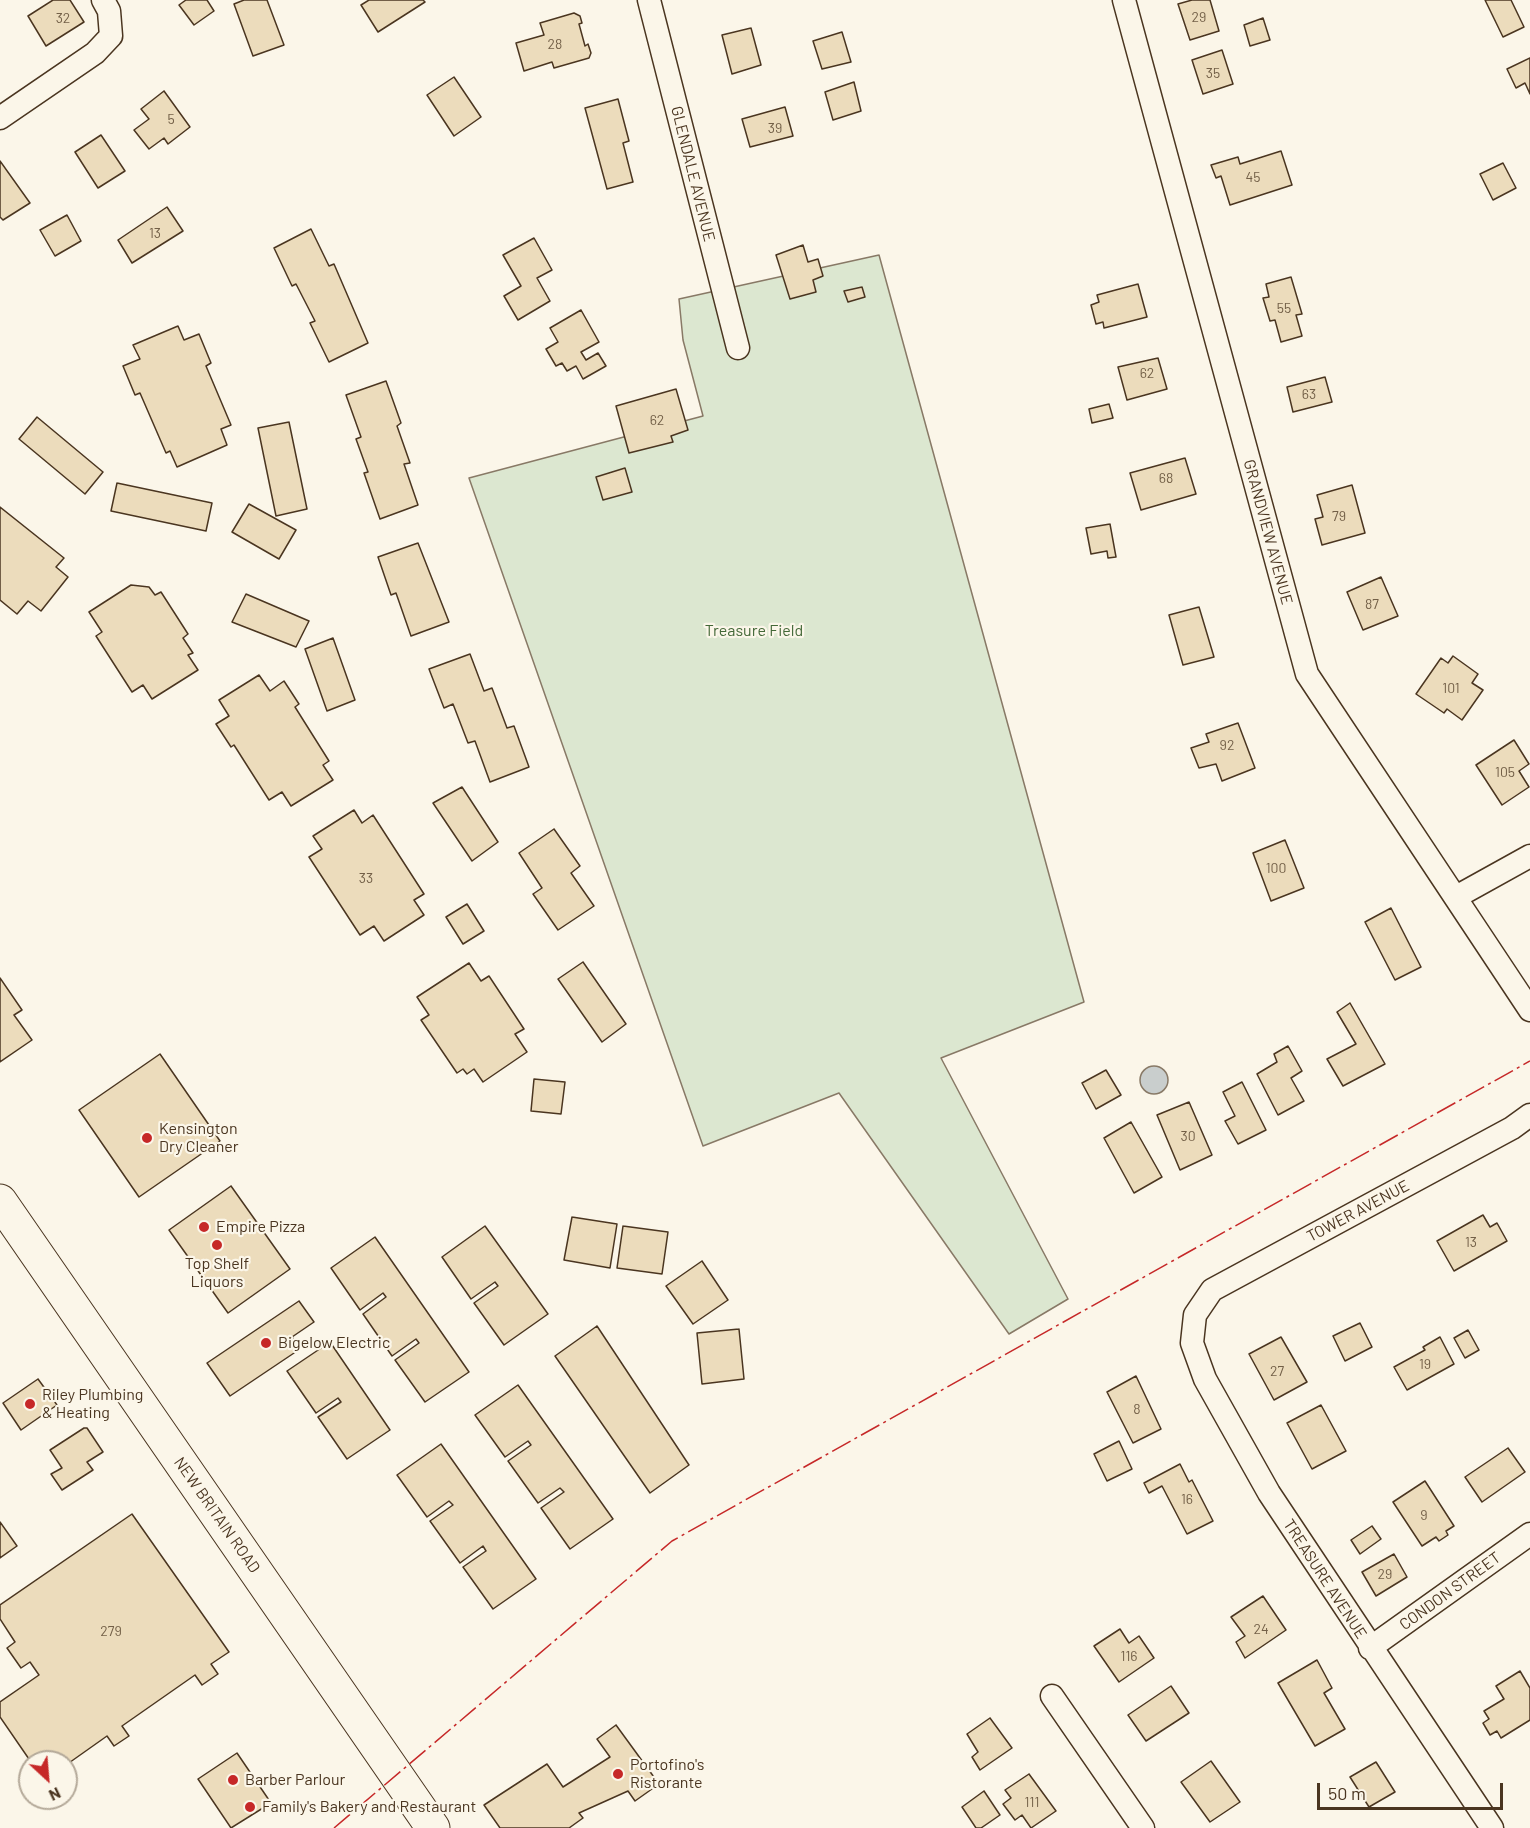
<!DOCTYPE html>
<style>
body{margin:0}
#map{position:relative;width:1530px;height:1828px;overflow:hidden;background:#fbf6e9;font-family:Barlow,sans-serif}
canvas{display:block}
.north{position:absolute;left:18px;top:1750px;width:60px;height:60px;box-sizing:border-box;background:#fbf6e9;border:2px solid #b4a999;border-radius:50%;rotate:154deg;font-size:16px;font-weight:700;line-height:24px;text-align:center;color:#4a3520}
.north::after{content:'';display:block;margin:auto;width:21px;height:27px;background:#c62828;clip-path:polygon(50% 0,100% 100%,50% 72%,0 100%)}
.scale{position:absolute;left:1317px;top:1783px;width:186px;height:27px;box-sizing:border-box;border:3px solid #4a3520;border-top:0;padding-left:8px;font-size:18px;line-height:21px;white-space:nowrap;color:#4a3520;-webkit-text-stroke:4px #fbf6e9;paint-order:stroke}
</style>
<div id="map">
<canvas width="1530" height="1828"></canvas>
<div class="north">N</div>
<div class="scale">50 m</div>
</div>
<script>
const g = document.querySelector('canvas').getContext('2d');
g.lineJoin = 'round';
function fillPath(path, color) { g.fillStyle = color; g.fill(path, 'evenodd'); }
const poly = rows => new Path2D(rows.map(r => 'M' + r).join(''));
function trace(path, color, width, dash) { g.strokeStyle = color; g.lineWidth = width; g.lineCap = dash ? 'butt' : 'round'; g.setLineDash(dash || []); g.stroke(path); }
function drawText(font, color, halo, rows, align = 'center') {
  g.font = font + ' Barlow,sans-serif'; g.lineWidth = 4.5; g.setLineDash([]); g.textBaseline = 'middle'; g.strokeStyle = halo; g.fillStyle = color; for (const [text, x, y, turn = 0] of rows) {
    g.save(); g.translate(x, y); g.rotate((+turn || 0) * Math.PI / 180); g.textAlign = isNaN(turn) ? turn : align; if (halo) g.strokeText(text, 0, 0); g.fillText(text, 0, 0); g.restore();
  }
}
const green = poly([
 [879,255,1084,1002,941,1058,1068,1299,1009,1334,839,1093,703,1146,469,478,703,416,683,340,679,299,879,255]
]);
const water = poly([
 '1140 1080a14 14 0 1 1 28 0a14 14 0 1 1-28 0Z'
]);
const building = poly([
 [53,0,70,0,84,22,46,46,28,16,53,0],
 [186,0,207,0,214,11,194,25,179,5,186,0],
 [244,0,267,0,284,45,253,56,234,4,244,0],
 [369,0,423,0,425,2,378,32,361,5,369,0],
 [1192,0,1210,0,1219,31,1190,40,1178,4,1192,0],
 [1485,0,1511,0,1524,27,1503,37,1485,0],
 [574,13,580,16,582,23,579,24,585,46,588,44,591,53,589,58,554,68,552,62,524,71,516,43,544,35,540,23,574,13],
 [1263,18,1270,40,1250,46,1244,25,1263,18],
 [751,28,761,65,732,74,722,35,751,28],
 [842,32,851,62,822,69,813,41,842,32],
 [1222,50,1233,84,1203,94,1192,60,1222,50],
 [1530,58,1530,94,1525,83,1516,88,1507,69,1530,58],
 [454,77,481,117,454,136,427,95,454,77],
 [854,82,861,111,833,120,825,92,854,82],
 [164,91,190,127,168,144,164,138,149,149,134,130,149,119,141,109,164,91],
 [618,99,629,141,623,143,633,182,607,189,585,108,618,99],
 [785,107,793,136,750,147,742,119,785,107],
 [101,135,125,171,98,188,75,152,101,135],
 [1281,151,1292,185,1230,205,1221,176,1216,178,1211,165,1238,157,1240,164,1281,151],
 [0,161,30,203,3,220,0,217,0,161],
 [1503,163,1516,188,1493,200,1480,174,1503,163],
 [167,207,183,231,132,263,118,240,167,207],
 [67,215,81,241,55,256,40,230,67,215],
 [311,229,329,266,334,264,368,343,329,362,310,323,315,321,296,284,292,286,274,248,311,229],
 [534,238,552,270,537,278,550,301,518,320,504,296,521,286,503,255,534,238],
 [803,245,808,262,818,259,823,276,813,280,816,292,790,299,776,255,803,245],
 [1291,277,1302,314,1296,315,1302,336,1281,342,1275,320,1270,321,1263,298,1269,297,1266,284,1291,277],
 [1138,284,1147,317,1104,328,1103,322,1096,324,1091,305,1099,302,1097,295,1138,284],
 [862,287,865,297,848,302,844,291,862,287],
 [581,310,599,342,581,352,586,360,598,353,606,366,583,379,576,366,567,371,562,363,556,366,546,349,558,342,550,328,581,310],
 [178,326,184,340,199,334,211,363,206,366,231,425,221,429,227,445,177,467,170,451,166,453,140,393,135,395,123,366,140,359,133,345,178,326],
 [1158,358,1167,389,1127,400,1118,367,1158,358],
 [1325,377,1332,402,1293,412,1287,387,1325,377],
 [386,381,401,423,397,426,410,463,404,464,418,505,380,519,364,473,368,472,356,439,361,437,346,395,386,381],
 [676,389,688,430,671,436,673,442,629,453,616,406,676,389],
 [1109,404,1113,418,1092,423,1089,409,1109,404],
 [37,417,103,472,85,494,19,439,37,417],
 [289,422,307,509,276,516,258,428,289,422],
 [1185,458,1196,494,1141,510,1130,473,1185,458],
 [625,468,632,492,603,500,596,477,625,468],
 [117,483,212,503,206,531,111,511,117,483],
 [1352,485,1365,533,1322,545,1315,519,1323,517,1317,495,1352,485],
 [249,504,296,530,279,559,232,532,249,504],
 [0,507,64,558,56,567,68,577,41,611,28,601,17,614,0,600,0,507],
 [1110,524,1116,557,1108,558,1107,551,1091,554,1086,528,1110,524],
 [418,543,449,622,411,636,396,593,391,595,378,557,418,543],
 [1381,577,1398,616,1363,630,1347,592,1381,577],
 [131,585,149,587,155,595,161,592,188,634,183,638,193,653,188,655,198,670,152,699,143,685,132,692,96,636,102,632,89,612,131,585],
 [246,594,309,621,296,647,232,622,246,594],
 [1199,607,1214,657,1183,665,1169,615,1199,607],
 [333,638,355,700,327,711,305,649,333,638],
 [470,654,484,691,492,688,507,728,514,726,529,767,490,782,475,741,468,743,453,704,444,708,429,669,470,654],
 [1453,656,1478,674,1472,683,1483,690,1462,720,1447,709,1444,713,1416,694,1441,658,1448,663,1453,656],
 [259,675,270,691,284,681,299,704,295,707,329,761,323,765,333,780,291,806,282,792,269,800,234,745,231,747,216,724,229,716,219,700,259,675],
 [1238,723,1255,768,1222,781,1216,764,1199,768,1191,748,1209,742,1206,734,1238,723],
 [1514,740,1529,764,1519,771,1529,787,1502,805,1476,765,1514,740],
 [462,787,498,842,472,861,433,803,462,787],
 [354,810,362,823,373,815,424,894,414,900,424,915,384,941,374,926,360,935,309,857,322,849,313,836,354,810],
 [554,829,580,866,571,873,594,906,558,930,533,894,542,888,519,853,554,829],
 [1285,840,1304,888,1271,901,1253,853,1285,840],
 [467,904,484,931,463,944,446,917,467,904],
 [1391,908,1421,967,1395,980,1365,922,1391,908],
 [583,962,626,1024,602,1042,558,979,583,962],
 [469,963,481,981,489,976,524,1029,515,1034,527,1052,483,1082,474,1069,467,1074,463,1069,457,1073,421,1020,429,1015,417,997,469,963],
 [0,978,22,1010,14,1015,32,1040,0,1062,0,978],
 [1350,1003,1385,1064,1343,1086,1327,1059,1356,1044,1337,1012,1350,1003],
 [1288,1046,1302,1071,1291,1078,1304,1101,1278,1115,1257,1074,1277,1062,1274,1054,1288,1046],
 [160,1054,220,1141,139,1197,79,1110,160,1054],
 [1106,1070,1121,1095,1096,1109,1082,1083,1106,1070],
 [534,1079,565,1082,561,1114,531,1111,534,1079],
 [1242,1082,1266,1130,1238,1144,1225,1121,1235,1116,1223,1092,1242,1082],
 [1189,1102,1212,1155,1180,1170,1157,1115,1189,1102],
 [1131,1122,1162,1177,1134,1193,1104,1138,1131,1122],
 [231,1186,290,1269,228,1313,169,1230,231,1186],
 [1483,1215,1490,1227,1497,1223,1507,1241,1454,1271,1437,1241,1483,1215],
 [572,1217,617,1224,610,1268,564,1260,572,1217],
 [485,1226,548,1314,504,1345,474,1303,498,1286,495,1282,471,1299,442,1257,485,1226],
 [623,1226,668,1232,662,1274,617,1268,623,1226],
 [375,1237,469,1372,425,1402,395,1360,419,1343,416,1339,392,1356,363,1314,386,1297,383,1293,360,1310,331,1268,375,1237],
 [702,1261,728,1300,693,1324,666,1286,702,1261],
 [299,1301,314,1322,292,1337,300,1349,230,1396,207,1363,299,1301],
 [1360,1323,1372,1347,1345,1361,1333,1336,1360,1323],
 [597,1326,689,1465,650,1493,555,1356,597,1326],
 [739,1329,744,1379,702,1384,697,1333,739,1329],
 [1468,1330,1479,1350,1465,1358,1454,1338,1468,1330],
 [1281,1337,1307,1382,1274,1400,1249,1354,1281,1337],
 [1440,1337,1454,1364,1407,1390,1394,1367,1425,1350,1423,1347,1440,1337],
 [330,1342,390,1430,347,1459,318,1417,341,1402,338,1398,316,1413,287,1371,330,1342],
 [1136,1376,1161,1429,1133,1443,1107,1392,1136,1376],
 [38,1379,57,1405,21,1430,3,1403,38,1379],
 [518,1385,613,1519,570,1549,541,1508,564,1492,560,1488,538,1503,508,1461,531,1445,528,1441,505,1457,475,1415,518,1385],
 [1321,1405,1346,1451,1312,1469,1287,1423,1321,1405],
 [84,1428,87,1428,103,1452,87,1462,93,1470,62,1490,51,1474,62,1468,50,1450,84,1428],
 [1119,1441,1132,1469,1107,1481,1094,1454,1119,1441],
 [441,1444,536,1579,493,1609,463,1567,486,1551,483,1546,460,1563,430,1521,453,1505,449,1501,427,1517,397,1475,441,1444],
 [1508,1448,1525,1472,1482,1502,1465,1477,1508,1448],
 [1180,1464,1189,1482,1192,1480,1213,1521,1187,1534,1162,1486,1149,1493,1144,1483,1180,1464],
 [1425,1481,1454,1526,1446,1531,1448,1535,1439,1541,1436,1537,1422,1546,1393,1502,1425,1481],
 [132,1514,229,1652,211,1664,218,1674,202,1685,195,1675,122,1726,129,1736,114,1746,107,1736,66,1765,66,1762,31,1762,0,1717,0,1702,39,1675,30,1662,21,1668,7,1648,15,1642,0,1619,0,1605,132,1514],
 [0,1522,17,1546,0,1558,0,1522],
 [1372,1526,1381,1539,1360,1554,1351,1540,1372,1526],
 [1394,1554,1407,1577,1376,1596,1362,1572,1394,1554],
 [1263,1596,1286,1630,1245,1658,1236,1642,1245,1636,1231,1617,1263,1596],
 [1120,1629,1129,1643,1139,1636,1154,1658,1119,1682,1094,1646,1120,1629],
 [1317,1660,1332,1688,1324,1693,1345,1729,1315,1746,1278,1683,1317,1660],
 [1520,1671,1530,1688,1530,1720,1501,1738,1497,1731,1490,1735,1483,1723,1489,1719,1484,1711,1504,1699,1496,1686,1520,1671],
 [1171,1686,1189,1713,1146,1741,1128,1715,1171,1686],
 [990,1718,1012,1748,980,1770,972,1757,978,1752,967,1734,990,1718],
 [616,1725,659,1784,635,1801,628,1791,579,1813,583,1818,569,1828,500,1828,484,1805,547,1764,563,1787,610,1757,597,1739,616,1725],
 [237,1753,271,1803,231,1828,198,1779,237,1753],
 [1211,1761,1240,1802,1210,1822,1181,1782,1211,1761],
 [1376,1762,1395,1792,1369,1807,1350,1777,1376,1762],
 [1029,1774,1056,1811,1031,1828,1022,1815,1015,1820,1003,1804,1011,1798,1005,1790,1029,1774],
 [984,1791,1000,1815,981,1828,976,1828,962,1807,984,1791]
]);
const street = poly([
 [649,0,738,348],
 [1124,0,1307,674,1530,1010],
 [0,118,95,53,111,36,109,11,103,0],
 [1456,897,1530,856],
 [1370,1648,1530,1534],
 [1052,1696,1143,1828],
 [1492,1828,1269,1493,1205,1379,1192,1343,1195,1315,1212,1290,1512,1128,1530,1115]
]);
const primary = poly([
 [0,1201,433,1828]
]);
const power = poly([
 [334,1828,672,1541,1530,1061]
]);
const markers = [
 [147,1138,6,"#c62828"],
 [204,1227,6,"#c62828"],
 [217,1245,6,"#c62828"],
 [266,1343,6,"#c62828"],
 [30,1404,6,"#c62828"],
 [618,1774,6,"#c62828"],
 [233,1780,6,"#c62828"],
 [250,1807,6,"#c62828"]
];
const numberNames = [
 ["29",1199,17],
 ["32",63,18],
 ["28",555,44],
 ["35",1213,73],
 ["5",171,119],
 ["39",775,128],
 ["45",1253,177],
 ["13",155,233],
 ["55",1284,308],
 ["62",1147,373],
 ["63",1309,394],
 ["62",657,420],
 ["68",1166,478],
 ["79",1339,516],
 ["87",1372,604],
 ["101",1451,688],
 ["92",1227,745],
 ["105",1505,772],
 ["100",1276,868],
 ["33",366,878],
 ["30",1188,1136],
 ["13",1471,1242],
 ["19",1425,1364],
 ["27",1277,1371],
 ["8",1137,1409],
 ["16",1187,1499],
 ["9",1424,1515],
 ["29",1385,1574],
 ["24",1261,1629],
 ["279",111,1631],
 ["116",1129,1656],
 ["111",1032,1802]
];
const streetNames = [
 ["GLENDALE AVENUE",693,174,76],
 ["GRANDVIEW AVENUE",1268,532,75],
 ["TOWER AVENUE",1358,1211,-28],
 ["NEW BRITAIN ROAD",217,1515,55],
 ["TREASURE AVENUE",1325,1579,57],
 ["CONDON STREET",1450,1591,-36]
];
const parkNames = [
 ["Treasure Field",754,631]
];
const poiNames = [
 ["Kensington",159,1129],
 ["Dry Cleaner",159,1147],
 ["Empire Pizza",216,1227],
 ["Top Shelf",217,1264,"center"],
 ["Liquors",217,1282,"center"],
 ["Bigelow Electric",278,1343],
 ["Riley Plumbing",42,1395],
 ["& Heating",42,1413],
 ["Portofino's",630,1765],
 ["Ristorante",630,1783],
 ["Barber Parlour",245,1780],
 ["Family's Bakery and Restaurant",262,1807]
];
fillPath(green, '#dce7d0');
trace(green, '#887966', 1.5);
fillPath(water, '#c9cecd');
trace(water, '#887966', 1.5);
fillPath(building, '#ecdcbc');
trace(building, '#4a3520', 1.5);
trace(street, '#4a3520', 25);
trace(primary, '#4a3520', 35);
trace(street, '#fbf6e9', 22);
trace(primary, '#fbf6e9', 33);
trace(power, '#c62828', 1.5, [21, 4.5, 3, 4.5]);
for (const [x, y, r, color] of markers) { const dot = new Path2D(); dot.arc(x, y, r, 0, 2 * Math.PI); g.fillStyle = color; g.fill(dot); trace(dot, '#fbf6e9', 2); }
drawText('14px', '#725f47', null, numberNames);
drawText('16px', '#4a3520', '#fbf6e9', streetNames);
drawText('16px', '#436837', '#fbf6e9', parkNames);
drawText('16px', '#4a3520', '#fbf6e9', poiNames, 'left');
</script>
